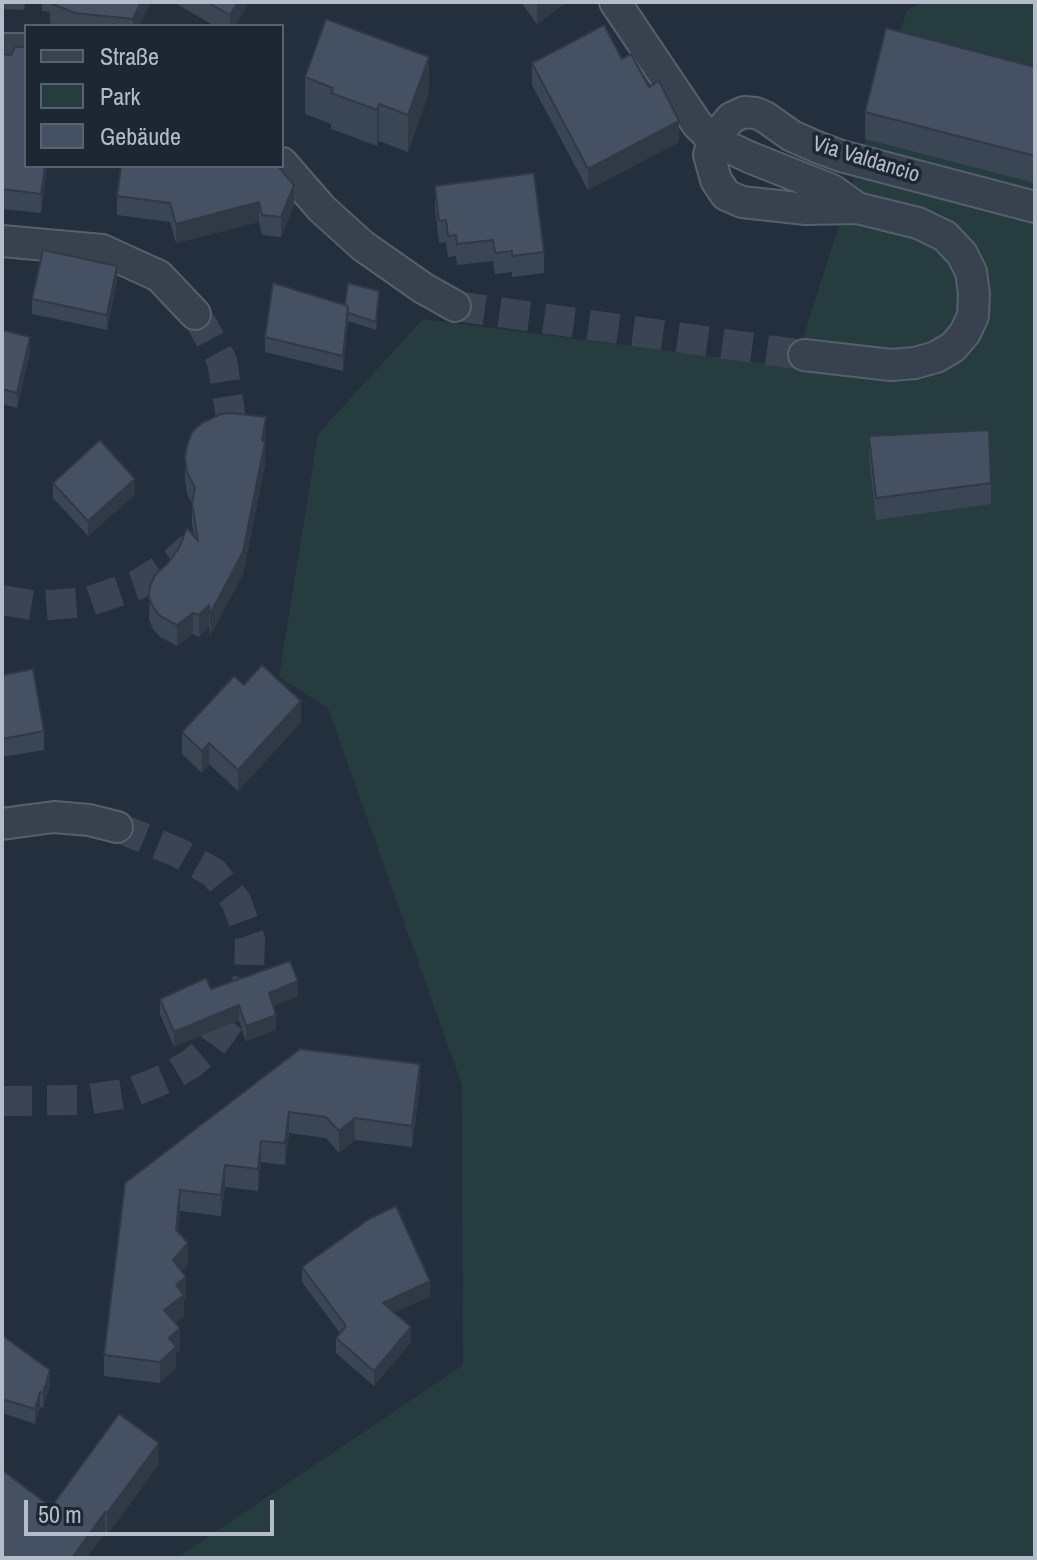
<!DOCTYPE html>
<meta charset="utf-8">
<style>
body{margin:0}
#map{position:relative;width:1037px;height:1560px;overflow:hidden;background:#242f3e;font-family:"Archivo Narrow",sans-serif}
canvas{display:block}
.frame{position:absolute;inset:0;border:4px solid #b4bcc9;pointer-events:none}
.legend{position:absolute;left:24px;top:24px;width:260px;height:144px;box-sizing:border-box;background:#1d2633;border:2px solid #59626f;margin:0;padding:10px 14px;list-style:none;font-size:24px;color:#b4bcc9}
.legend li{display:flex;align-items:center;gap:16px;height:40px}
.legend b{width:40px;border:2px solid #59626f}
.scale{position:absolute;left:24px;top:1500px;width:250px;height:36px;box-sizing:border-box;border:4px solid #b4bcc9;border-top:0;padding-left:10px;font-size:24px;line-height:28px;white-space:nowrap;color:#b4bcc9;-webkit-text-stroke:6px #1d2633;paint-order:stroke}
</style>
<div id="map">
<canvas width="1037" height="1560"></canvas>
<div class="frame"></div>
<ul class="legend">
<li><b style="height:10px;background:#38414e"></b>Straße</li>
<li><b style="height:22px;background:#263c3f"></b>Park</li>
<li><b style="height:22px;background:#455162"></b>Gebäude</li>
</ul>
<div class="scale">50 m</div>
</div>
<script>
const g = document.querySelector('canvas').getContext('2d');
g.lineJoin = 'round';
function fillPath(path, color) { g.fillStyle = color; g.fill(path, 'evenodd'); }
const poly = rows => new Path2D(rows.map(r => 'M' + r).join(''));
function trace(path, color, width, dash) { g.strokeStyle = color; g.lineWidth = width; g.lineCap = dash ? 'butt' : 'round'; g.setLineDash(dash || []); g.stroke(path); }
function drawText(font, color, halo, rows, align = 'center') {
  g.font = font + ' "Archivo Narrow",sans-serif'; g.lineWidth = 7; g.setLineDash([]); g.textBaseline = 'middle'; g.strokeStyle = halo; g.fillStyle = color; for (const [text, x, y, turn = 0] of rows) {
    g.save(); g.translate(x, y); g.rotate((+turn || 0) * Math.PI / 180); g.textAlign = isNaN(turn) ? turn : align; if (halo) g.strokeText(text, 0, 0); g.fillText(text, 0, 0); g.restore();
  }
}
const green = poly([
 [922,2,1035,2,1035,1558,177,1558,463,1365,462,1085,328,708,279,677,318,434,423,319,794,367,907,10]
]);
const streetTunnel = poly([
 [455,306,804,355],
 [195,314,203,326,222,361,232,425,229,452],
 [2,600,38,606,87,602,137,585,176,561,191,547],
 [2,1101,84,1100,130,1093,167,1078,192,1063,211,1047,239,1008,249,975,250,939,236,901,214,873,179,853,117,827]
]);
const street = poly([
 [615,2,697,124,713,140,749,157,832,190,857,208,918,223,945,236,962,254,971,272,974,294,973,316,965,333,953,347,936,357,915,363,891,365,804,355],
 [2,49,26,49],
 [282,163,322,209,363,246,423,288,455,306],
 [857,208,806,209,742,202,726,195,716,180,709,155,713,140,731,118,744,112,756,113,765,117,792,136,817,147,841,156,1035,207],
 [2,241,102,250,159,276,195,314],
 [2,824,54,817,89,820,117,827]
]);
const wall = poly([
 [2,2,25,2,24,10,2,9],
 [42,2,151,2,139,26,59,26,50,23,50,12,42,11],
 [173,2,249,2,235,26,215,26],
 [521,2,567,2,537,24],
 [2,54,26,166,47,166,41,213,2,209],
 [622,59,679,142,588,190,532,85,532,63],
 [1035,67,1035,183,865,139,865,112],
 [305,77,429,93,408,152,379,141,377,146,331,129,331,124,305,114],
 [435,186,544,252,544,273,512,277,512,272,495,274,493,261,457,265,456,256,448,257,446,242,439,243,435,207],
 [117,196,294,205,281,237,262,235,259,222,176,243,170,222,117,215],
 [117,281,107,330,32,314,32,299],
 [379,299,376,330,348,321,343,371,265,352,265,337,345,305],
 [2,330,30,352,17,408,2,404],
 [869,436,991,483,991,504,876,520,869,458],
 [266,438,265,447,265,464,243,574,210,636,209,626,199,637,193,634,177,646,160,637,153,629,149,620,150,586,168,563,194,536,192,524,192,503,187,494,185,479,185,458],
 [53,483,135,494,88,536,53,498],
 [2,672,44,731,44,750,2,757],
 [244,685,301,722,238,791,209,764,202,773,182,754,182,732],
 [211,989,298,996,273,1006,276,1030,246,1041,239,1020,174,1047,160,1014,160,999],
 [300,1049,420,1086,412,1147,355,1140,339,1153,326,1138,289,1133,285,1165,261,1162,258,1191,225,1187,221,1216,180,1211,178,1232,188,1264,182,1271,186,1299,184,1300,184,1316,175,1323,180,1350,176,1353,176,1368,160,1383,104,1376,104,1355,125,1183],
 [302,1267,430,1296,394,1313,411,1342,374,1386,336,1353,336,1338,340,1333,302,1282],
 [2,1339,50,1385,43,1408,40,1407,35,1424,2,1413],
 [159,1464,107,1535,51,1507]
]);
const shadedWall = poly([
 [141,2,151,2,139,26,133,26,133,19],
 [238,2,249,2,235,26,230,26,230,15],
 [537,2,567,2,537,24],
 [429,57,429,93,408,152,408,115],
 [379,104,379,141,377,146,377,110],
 [679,121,679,142,588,190,588,169],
 [45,166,47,166,41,213,41,194],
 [294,185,294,205,281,237,281,217],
 [259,202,259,222,176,243,176,224],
 [117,266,117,281,107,330,107,315],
 [348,306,348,321,343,371,343,356],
 [30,337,30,352,17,408,17,393],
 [266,417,265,464,243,574,210,636,210,614,262,440],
 [135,479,135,494,88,536,88,521],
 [209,605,209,626,199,637,199,615],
 [193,613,193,634,177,646,177,625],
 [301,701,301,722,238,791,238,770],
 [209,743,209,764,202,773,202,751],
 [298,981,298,996,269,1008,269,993],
 [239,1005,239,1020,174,1047,174,1032],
 [276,1015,276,1030,246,1041,246,1026],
 [420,1064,420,1086,412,1147,412,1126],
 [289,1112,289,1133,285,1165,285,1143],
 [355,1118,355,1140,339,1153,339,1131],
 [261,1141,261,1162,258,1191,258,1169],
 [225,1165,225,1187,221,1216,221,1195],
 [180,1190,180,1211,176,1252,176,1230],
 [188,1243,188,1264,173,1281,173,1260],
 [186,1277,186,1299,184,1300,184,1316,164,1332,164,1310,176,1285],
 [430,1281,430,1296,383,1318,383,1303],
 [411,1327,411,1342,374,1386,374,1371],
 [180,1328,180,1350,176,1353,176,1368,160,1383,160,1362,169,1338],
 [50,1370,50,1385,43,1408,43,1393],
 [40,1392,40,1407,35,1424,35,1409],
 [159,1443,159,1464,107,1535,107,1513],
 [105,1512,105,1533,87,1558,72,1558]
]);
const building = poly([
 [50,2,141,2,133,19,75,13,50,3,50,2],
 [207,2,238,2,230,15,207,2],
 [326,19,429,57,408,115,379,104,377,110,331,93,333,88,305,77,326,19],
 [604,25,622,59,631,54,649,87,659,81,679,121,588,169,532,63,604,25],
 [886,28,1035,67,1035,156,865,112,886,28],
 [15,47,26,47,26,166,45,166,41,194,2,189,2,54,11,55,15,47],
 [121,166,278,166,294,185,281,217,262,215,259,202,176,224,170,203,117,196,121,166],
 [534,173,544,252,512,256,512,251,495,253,493,240,457,244,456,235,448,236,446,220,439,221,435,186,534,173],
 [43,250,117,266,107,315,32,299,43,250],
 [273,283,348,306,343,356,265,337,273,283],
 [348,283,379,291,376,322,348,313,348,306,345,305,348,283],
 [2,330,30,337,17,393,2,389,2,330],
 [231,413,266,417,262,440,265,442,243,552,210,614,209,605,199,615,193,613,177,625,160,616,153,607,149,598,150,586,155,575,168,563,179,548,187,528,198,541,192,503,195,488,187,472,185,458,187,446,192,432,202,423,221,414,231,413],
 [989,430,991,483,876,498,869,436,989,430],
 [100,440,135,479,88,521,53,483,100,440],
 [262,665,301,701,238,770,209,743,202,751,182,732,234,676,244,685,262,665],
 [33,669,44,731,2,739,2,672,3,675,33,669],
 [290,961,298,981,269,993,276,1015,246,1026,239,1005,174,1032,160,999,206,978,211,989,290,961],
 [300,1049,420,1064,412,1126,355,1118,339,1131,326,1117,289,1112,285,1143,261,1141,258,1169,225,1165,221,1195,180,1190,176,1230,188,1243,173,1260,186,1277,176,1285,184,1295,164,1310,180,1328,169,1338,176,1347,160,1362,104,1355,125,1183,300,1049],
 [396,1206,430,1281,383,1303,411,1327,374,1371,336,1338,346,1326,302,1267,369,1219,396,1206],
 [3,1336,50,1370,43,1393,40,1392,35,1409,2,1399,3,1336],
 [119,1414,159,1443,107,1513,105,1512,72,1558,2,1558,2,1470,51,1507,119,1414]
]);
const streetNames = [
 ["Via Valdancio",866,160,17]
];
fillPath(green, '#263c3f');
trace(streetTunnel, '#3a4453', 30, [30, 15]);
trace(street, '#565f6c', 34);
trace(street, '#38414e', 30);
fillPath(wall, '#3b4654');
fillPath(shadedWall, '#303945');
fillPath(building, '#455162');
trace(building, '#303945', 2);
drawText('22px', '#b4bcc9', '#1d2633', streetNames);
</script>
